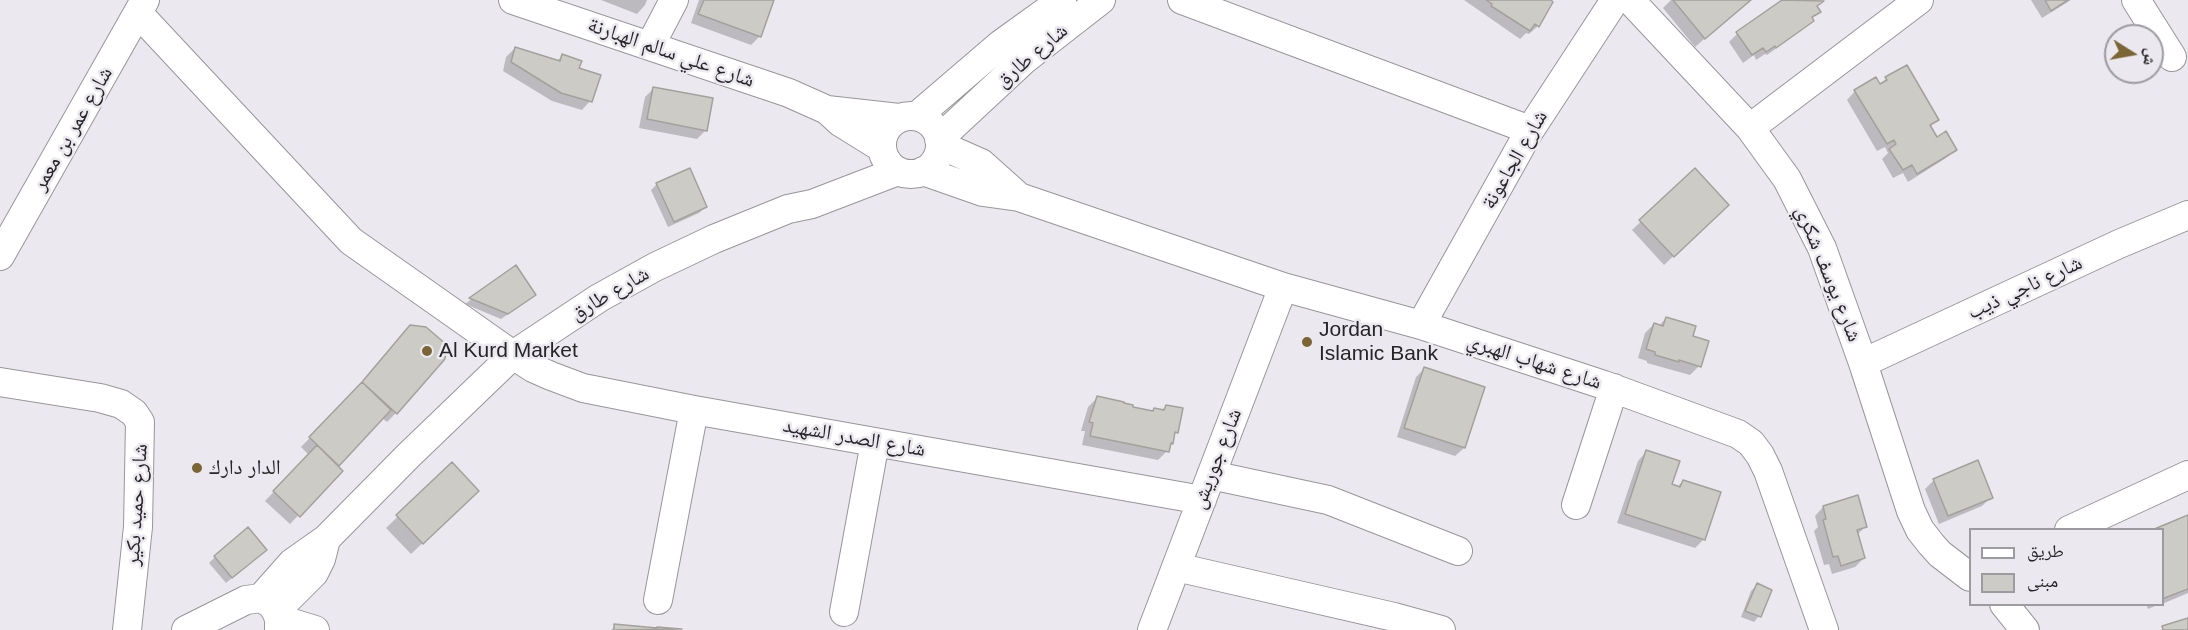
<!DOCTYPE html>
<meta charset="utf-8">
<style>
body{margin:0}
#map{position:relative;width:2188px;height:630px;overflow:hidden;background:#ebe9ef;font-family:Helvetica,"Noto Naskh Arabic",sans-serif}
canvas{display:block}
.legend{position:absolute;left:1969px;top:528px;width:195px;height:78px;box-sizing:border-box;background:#ebe9ef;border:2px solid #9c9b9f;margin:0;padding:8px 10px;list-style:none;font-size:18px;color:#262527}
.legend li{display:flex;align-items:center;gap:12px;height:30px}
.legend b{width:30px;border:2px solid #9c9b9f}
.north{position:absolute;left:2104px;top:24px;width:60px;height:60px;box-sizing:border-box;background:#ebe9ef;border:2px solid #9c9b9f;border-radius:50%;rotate:101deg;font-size:16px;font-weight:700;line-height:24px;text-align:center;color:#262527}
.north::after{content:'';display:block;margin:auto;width:21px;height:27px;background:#7b6534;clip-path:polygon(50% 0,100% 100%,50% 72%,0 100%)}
</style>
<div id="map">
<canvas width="2188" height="630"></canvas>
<ul class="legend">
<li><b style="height:8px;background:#fff"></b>طريق</li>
<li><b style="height:16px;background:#cdcbc5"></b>مبنى</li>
</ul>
<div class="north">ش</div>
</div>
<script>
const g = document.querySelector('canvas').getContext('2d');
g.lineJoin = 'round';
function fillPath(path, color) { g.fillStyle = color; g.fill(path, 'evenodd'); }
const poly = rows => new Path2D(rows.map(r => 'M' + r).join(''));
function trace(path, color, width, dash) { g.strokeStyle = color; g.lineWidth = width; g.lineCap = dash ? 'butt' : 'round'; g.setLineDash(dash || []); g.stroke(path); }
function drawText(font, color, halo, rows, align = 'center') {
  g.font = font + ' Helvetica,"Noto Naskh Arabic",sans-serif'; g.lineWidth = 5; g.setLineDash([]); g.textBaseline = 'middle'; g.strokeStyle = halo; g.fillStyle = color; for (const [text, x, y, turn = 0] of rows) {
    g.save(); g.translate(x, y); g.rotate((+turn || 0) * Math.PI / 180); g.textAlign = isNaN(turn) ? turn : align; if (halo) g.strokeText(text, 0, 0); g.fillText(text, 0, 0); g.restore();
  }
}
const shadow = poly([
 [601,0,647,0,645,5,637,14],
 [699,0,773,0,760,36,751,45,691,23],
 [1464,0,1549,0,1538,26,1529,34,1526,33,1520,39],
 [1671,0,1749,0,1695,47,1663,8],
 [1785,0,1822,1,1816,7,1819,11,1803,29,1767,55,1765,54,1756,60,1754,55,1743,63,1729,42,1737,34],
 [2031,0,2071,0,2042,18],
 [515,48,556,62,562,56,577,69,590,101,582,110,552,101,503,71,506,57],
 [1886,79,1937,120,1930,127,1936,139,1955,150,1946,158,1908,182,1903,173,1893,178,1882,159,1888,153,1885,147,1877,151,1847,100,1855,91,1879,86],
 [654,88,706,130,697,139,639,128,645,97],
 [1695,170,1727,205,1664,265,1632,230],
 [657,184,705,207,699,213,668,227,651,190],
 [516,267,534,294,529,300,501,319,465,304],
 [1666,318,1691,337,1699,366,1690,375,1647,363,1647,361,1638,358,1645,333,1654,324,1659,326],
 [401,336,396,413,387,422,382,418,336,466,341,471,290,524,265,501,309,455,301,447,353,393],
 [1425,368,1484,388,1464,448,1455,456,1397,437,1416,377],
 [1097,398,1151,412,1154,409,1161,411,1166,406,1177,432,1173,435,1167,451,1158,460,1082,445,1085,431,1081,431,1088,407],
 [1646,452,1670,485,1677,487,1683,481,1704,539,1695,548,1617,523,1638,461],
 [452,464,477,491,411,554,386,528],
 [1934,480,1991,497,1982,506,1939,524,1925,489],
 [1823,507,1865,527,1857,535,1864,558,1855,567,1832,574,1829,564,1824,565,1814,531,1818,527,1815,516],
 [2188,516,2188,593,2162,604,2162,530],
 [259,555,226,583,209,563,215,557],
 [1757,585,1759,616,1754,622,1741,617,1751,591],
 [2146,604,2160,604,2148,609],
 [615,626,673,630,611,630]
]);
const building = poly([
 [704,0,774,0,761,37,698,14,704,0],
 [1486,0,1551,0,1553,2,1539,27,1535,24,1530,31,1491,6,1492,4,1486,0],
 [1673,0,1751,0,1705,39,1673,0],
 [1782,0,1824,1,1817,6,1821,12,1812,17,1814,21,1776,48,1775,46,1766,52,1763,48,1752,55,1736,32,1782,0],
 [2045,0,2068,0,2051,11,2045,0],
 [515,47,560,61,562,54,582,61,579,68,601,75,592,102,561,93,511,62,515,47],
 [1907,65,1939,120,1930,125,1937,137,1946,131,1957,150,1917,174,1912,165,1903,170,1889,149,1896,144,1894,140,1887,144,1854,90,1876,77,1880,84,1887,80,1885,77,1907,65],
 [653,87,713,98,707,131,647,119,653,87],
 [690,168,707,207,674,222,656,183,690,168],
 [1695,168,1729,205,1674,257,1639,220,1695,168],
 [516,265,536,295,508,314,469,298,516,265],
 [1666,317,1696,326,1693,336,1709,341,1701,367,1679,360,1679,362,1655,355,1655,352,1646,349,1654,323,1663,326,1666,317],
 [410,325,426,327,447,345,445,359,397,414,362,382,410,325],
 [1424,367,1485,387,1465,448,1404,428,1424,367],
 [362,382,391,410,339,466,309,437,362,382],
 [1097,396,1124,402,1124,403,1133,405,1133,407,1153,411,1154,408,1164,410,1166,405,1183,408,1178,433,1175,432,1173,444,1171,443,1169,452,1090,436,1093,423,1089,422,1097,396],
 [317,445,343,471,300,517,273,491,317,445],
 [1646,450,1680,461,1672,484,1680,487,1683,480,1721,492,1705,540,1625,514,1646,450],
 [1978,460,1993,498,1948,516,1933,479,1978,460],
 [452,462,479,491,423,544,396,515,452,462],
 [1858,495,1867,527,1857,530,1865,558,1841,566,1838,556,1833,557,1823,520,1826,519,1823,506,1858,495],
 [2188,515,2188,589,2162,599,2162,530,2152,530,2188,515],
 [248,527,267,550,232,578,214,556,248,527],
 [1757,583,1772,590,1761,617,1745,611,1757,583],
 [2188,618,2188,630,2163,630,2162,626,2188,618],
 [614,624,657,628,657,627,682,629,614,630,614,624]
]);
const minor = poly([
 [513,0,789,93,827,110,899,118],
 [1182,0,1530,130],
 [1630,0,1750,128,1787,179,1822,248,1863,363,1911,511,1920,530,1931,544,1940,554,1970,577],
 [2136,0,2172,57],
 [138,13,351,241,513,355,533,368,551,376,583,388,694,410,1202,500],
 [650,46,674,0],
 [827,110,840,122,882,148],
 [917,116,1001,44,1062,0],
 '882 145a29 29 0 1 1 58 0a29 29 0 1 1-58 0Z',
 [1750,128,1919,0],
 [939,139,1024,60,1101,0],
 [940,145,981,163,1019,197],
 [923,171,983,192,1019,197,1283,287,1421,325,1604,385,1738,434,1751,443,1760,455,1768,471,1824,630],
 [0,256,145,0],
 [1421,325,1530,130,1615,0],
 [1863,363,2119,244,2188,215],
 [0,382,100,398,121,404,134,413,140,422,138,527,127,630],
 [1211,475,1328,500,1458,551],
 [1576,505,1614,388],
 [2069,530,2188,475],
 [1176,567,1394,617,1441,630],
 [261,598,292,563,326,539,409,455,513,355,599,298,655,267,714,239,788,209,812,204,898,171],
 [658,600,694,410],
 [2004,604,2025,630],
 [276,611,314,573,321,559,326,539],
 [844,612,875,442],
 [279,619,315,630],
 [186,630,246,600,261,598,271,604,276,611,279,619,279,630],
 [1152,630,1283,287]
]);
const markers = [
 [1307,342,6,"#7b6534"],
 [427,351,6,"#7b6534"],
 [197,468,6,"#7b6534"]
];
const streetNames = [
 ["شارع علي سالم الهبارنة",671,53,19],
 ["شارع طارق",1032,56,-40],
 ["شارع عمر بن معمر",73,129,-60],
 ["شارع الجاعونة",1515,160,-60],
 ["شارع يوسف شكري",1828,274,68],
 ["شارع ناجي ذيب",2025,288,-25],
 ["شارع طارق",610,294,-30],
 ["شارع شهاب الهبري",1534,362,18],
 ["شارع الصدر الشهيد",854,438,10],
 ["شارع جوريش",1217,459,-69],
 ["شارع حميد بكير",137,505,-86]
];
const poiNames = [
 ["Jordan",1319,330],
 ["Islamic Bank",1319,354],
 ["Al Kurd Market",439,351],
 ["الدار دارك",209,468]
];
fillPath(shadow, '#0003');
fillPath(building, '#cdcbc5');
trace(building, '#a4a19c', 1.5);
trace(minor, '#98959b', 30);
trace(minor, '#fff', 28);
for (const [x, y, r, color] of markers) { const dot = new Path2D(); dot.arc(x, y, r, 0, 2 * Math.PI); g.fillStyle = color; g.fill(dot); trace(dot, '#ebe9ef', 2); }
drawText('21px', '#262527', '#ebe9ef', streetNames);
drawText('21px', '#262527', '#ebe9ef', poiNames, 'left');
</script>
